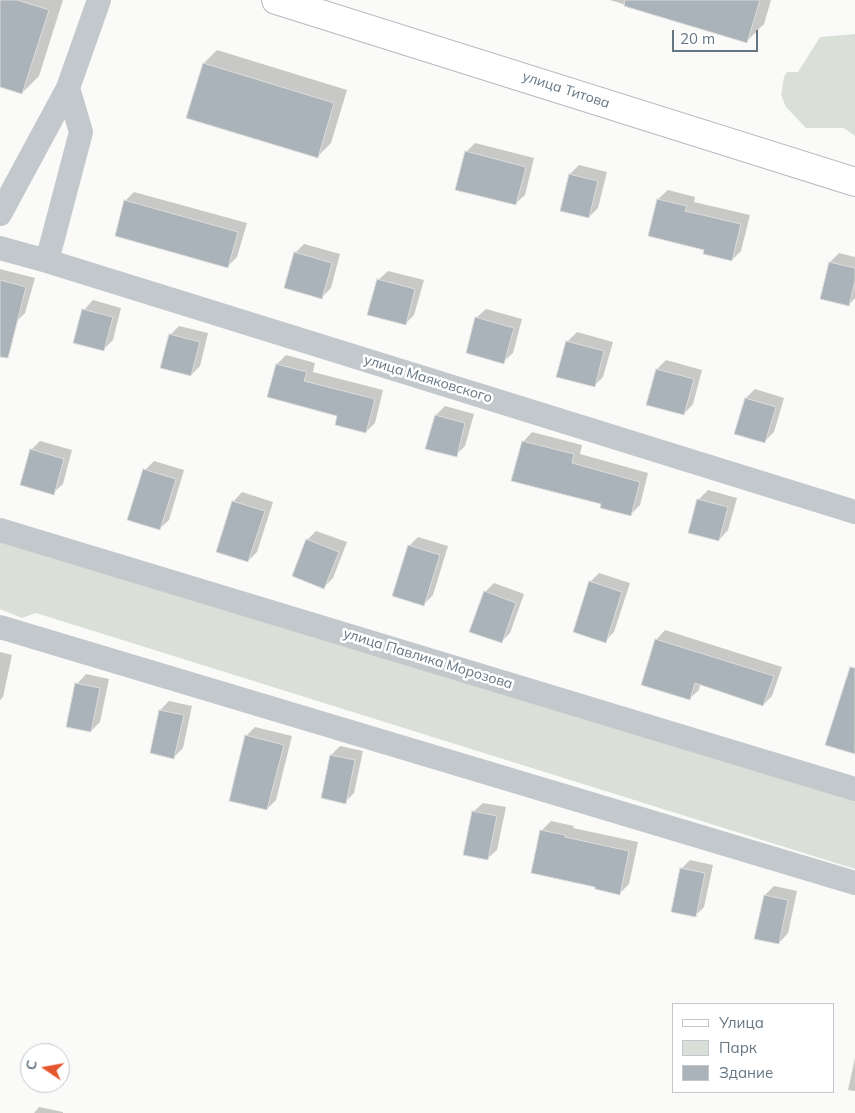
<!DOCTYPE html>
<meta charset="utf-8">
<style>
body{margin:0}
#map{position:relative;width:855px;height:1113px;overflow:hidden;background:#fafaf8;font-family:Mulish,sans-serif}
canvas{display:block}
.legend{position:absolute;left:672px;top:1003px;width:162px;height:90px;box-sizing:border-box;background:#fff;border:1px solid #c1c8cd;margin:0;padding:6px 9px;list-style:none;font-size:15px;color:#657683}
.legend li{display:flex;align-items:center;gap:10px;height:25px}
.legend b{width:25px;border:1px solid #c1c8cd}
.north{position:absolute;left:20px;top:1043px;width:50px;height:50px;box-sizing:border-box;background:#fff;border:1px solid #c1c8cd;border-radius:50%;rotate:282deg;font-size:14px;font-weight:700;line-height:20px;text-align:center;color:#657683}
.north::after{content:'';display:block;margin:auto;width:18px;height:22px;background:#e4572e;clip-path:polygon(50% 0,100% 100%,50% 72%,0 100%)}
.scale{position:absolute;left:672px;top:30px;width:86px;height:22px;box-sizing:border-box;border:2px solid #657683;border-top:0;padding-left:6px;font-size:15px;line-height:18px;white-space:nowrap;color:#657683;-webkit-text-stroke:4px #fff;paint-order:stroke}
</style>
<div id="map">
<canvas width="855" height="1113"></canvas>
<ul class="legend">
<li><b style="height:6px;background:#fff"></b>Улица</li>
<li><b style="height:14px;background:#dadfd7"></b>Парк</li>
<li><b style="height:14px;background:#aab3b9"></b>Здание</li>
</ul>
<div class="north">С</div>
<div class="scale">20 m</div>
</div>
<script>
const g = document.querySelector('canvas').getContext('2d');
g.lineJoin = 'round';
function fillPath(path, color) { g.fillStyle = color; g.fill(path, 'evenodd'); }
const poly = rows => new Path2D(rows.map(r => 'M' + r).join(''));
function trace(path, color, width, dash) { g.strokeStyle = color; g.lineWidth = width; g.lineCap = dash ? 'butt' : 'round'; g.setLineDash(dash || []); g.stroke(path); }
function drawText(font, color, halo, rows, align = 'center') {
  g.font = font + ' Mulish,sans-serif'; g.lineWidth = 5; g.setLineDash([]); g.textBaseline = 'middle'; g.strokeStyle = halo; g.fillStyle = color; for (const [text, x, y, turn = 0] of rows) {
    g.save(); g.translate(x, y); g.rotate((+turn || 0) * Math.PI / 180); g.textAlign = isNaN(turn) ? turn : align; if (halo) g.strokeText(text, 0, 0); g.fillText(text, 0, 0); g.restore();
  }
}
const green = poly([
 [855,34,855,136,844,128,806,128,786,107,781,95,784,77,787,72,798,72,820,37],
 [0,537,855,799,855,869,36,613,22,618,0,609]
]);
const shadow = poly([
 [0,0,63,0,39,76,22,93,0,86],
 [610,0,771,0,764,24,746,42],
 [217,50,347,90,331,143,317,157,204,63],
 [475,143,534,158,525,195,515,204,466,152],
 [579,165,607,172,598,208,589,217,562,210,570,174],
 [668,190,695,197,694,202,750,215,741,251,732,260,706,249,658,199],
 [134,192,247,223,237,257,228,266,125,201],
 [304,244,340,254,331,288,322,297,295,253],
 [839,253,855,257,855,298,849,305,830,262],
 [0,269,35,278,25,313,16,322,0,317],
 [388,271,424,280,414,315,405,324,378,280],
 [93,300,121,308,113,340,104,349,84,310],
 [486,309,522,319,513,353,503,362,476,318],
 [179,326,208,333,200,366,191,375,170,335],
 [577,332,613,342,603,377,594,386,567,342],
 [286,355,315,363,313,372,383,390,375,423,366,432,339,415,277,364],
 [666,360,702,370,693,404,684,414,657,369],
 [755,389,784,398,774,432,765,441,746,398],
 [445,406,474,414,465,446,456,455,436,415],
 [532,432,582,445,580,454,648,473,640,505,631,514,602,503,523,442],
 [40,441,72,450,63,484,53,493,31,450],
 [154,461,184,470,169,520,159,529,145,470],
 [708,490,737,498,728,530,719,540,698,500],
 [242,492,273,502,257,552,248,561,233,502],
 [316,531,347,542,333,578,324,587,307,540],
 [418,537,448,546,433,595,423,605,409,546],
 [599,573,630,583,614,632,605,641,590,582],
 [494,583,524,594,510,633,501,642,485,592],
 [665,630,782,667,772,696,763,705,700,684,699,690,689,699,656,640],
 [0,652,12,655,3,697,0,700],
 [86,674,109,679,100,722,91,731,77,684],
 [169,701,192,706,183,748,174,757,151,752,160,710],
 [255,727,292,736,276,800,267,809,246,736],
 [340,746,363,751,354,793,345,802,322,797,331,755],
 [483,803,506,807,497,850,487,859,473,812],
 [551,821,574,826,573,828,638,842,629,884,620,893,597,886,541,831],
 [690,860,713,865,704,907,695,916,681,869],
 [774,886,797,891,788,933,779,943,765,895],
 [855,1058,855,1091,848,1090],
 [39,1107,63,1112,63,1113,34,1113]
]);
const building = poly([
 [0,0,17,0,49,10,22,94,0,87,0,0],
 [625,0,760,0,747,43,624,6,625,0],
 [203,63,334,103,318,158,186,118,203,63],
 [465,151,526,167,516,205,455,190,465,151],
 [569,174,598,181,589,218,560,211,569,174],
 [657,199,687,206,685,211,741,224,732,261,703,254,704,250,648,236,657,199],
 [124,200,238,232,228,268,115,236,124,200],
 [294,252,332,263,322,299,284,288,294,252],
 [829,262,855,268,855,281,849,306,820,299,829,262],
 [377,279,415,289,406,325,367,315,377,279],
 [0,280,26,287,8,358,0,357,0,280],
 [82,309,113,317,104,351,73,343,82,309],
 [475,317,514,328,504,364,466,353,475,317],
 [169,334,200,342,191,376,160,368,169,334],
 [566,341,604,351,595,387,556,377,566,341],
 [276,364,307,372,304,381,375,399,366,433,335,425,337,416,267,397,276,364],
 [656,369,694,379,684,415,646,405,656,369],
 [745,398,776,407,765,443,734,434,745,398],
 [435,415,465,423,457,457,425,449,435,415],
 [522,441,574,454,572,463,640,482,631,516,600,508,601,504,511,481,522,441],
 [30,449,64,459,54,495,20,485,30,449],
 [143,469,176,479,160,530,127,520,143,469],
 [697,499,728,507,719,541,688,533,697,499],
 [232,501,265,511,248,562,216,552,232,501],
 [306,539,339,552,324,589,292,576,306,539],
 [408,545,440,555,424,606,392,596,408,545],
 [589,581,622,592,606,643,573,632,589,581],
 [484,591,516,603,502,643,469,632,484,591],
 [655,639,774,676,763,706,695,683,690,700,641,685,655,639],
 [850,667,855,668,855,754,825,745,850,667],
 [75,683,100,688,91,732,66,727,75,683],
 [159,710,184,715,174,759,150,753,159,710],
 [245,735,284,745,267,810,229,801,245,735],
 [330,755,355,760,346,804,321,798,330,755],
 [472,811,497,816,488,860,463,855,472,811],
 [540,830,565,835,565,837,629,851,620,895,595,889,595,887,531,873,540,830],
 [680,868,705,873,696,917,671,912,680,868],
 [764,895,788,900,779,944,754,939,764,895]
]);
const minor = poly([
 [0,214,68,88,99,0],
 [0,248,47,261,855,512],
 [47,261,81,132,68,88],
 [0,530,855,789],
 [0,627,855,883]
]);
const secondary = poly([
 [276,0,855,182]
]);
const streetNames = [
 ["улица Титова",566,90,18],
 ["улица Маяковского",428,379,17],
 ["улица Павлика Морозова",428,659,17]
];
fillPath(green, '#dadfd7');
fillPath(shadow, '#0003');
fillPath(building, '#aab3b9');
trace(building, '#dcdcda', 1);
trace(secondary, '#b3babf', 30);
trace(minor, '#c3c8cc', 24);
trace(secondary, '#fff', 28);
drawText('14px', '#657683', '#fff', streetNames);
</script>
